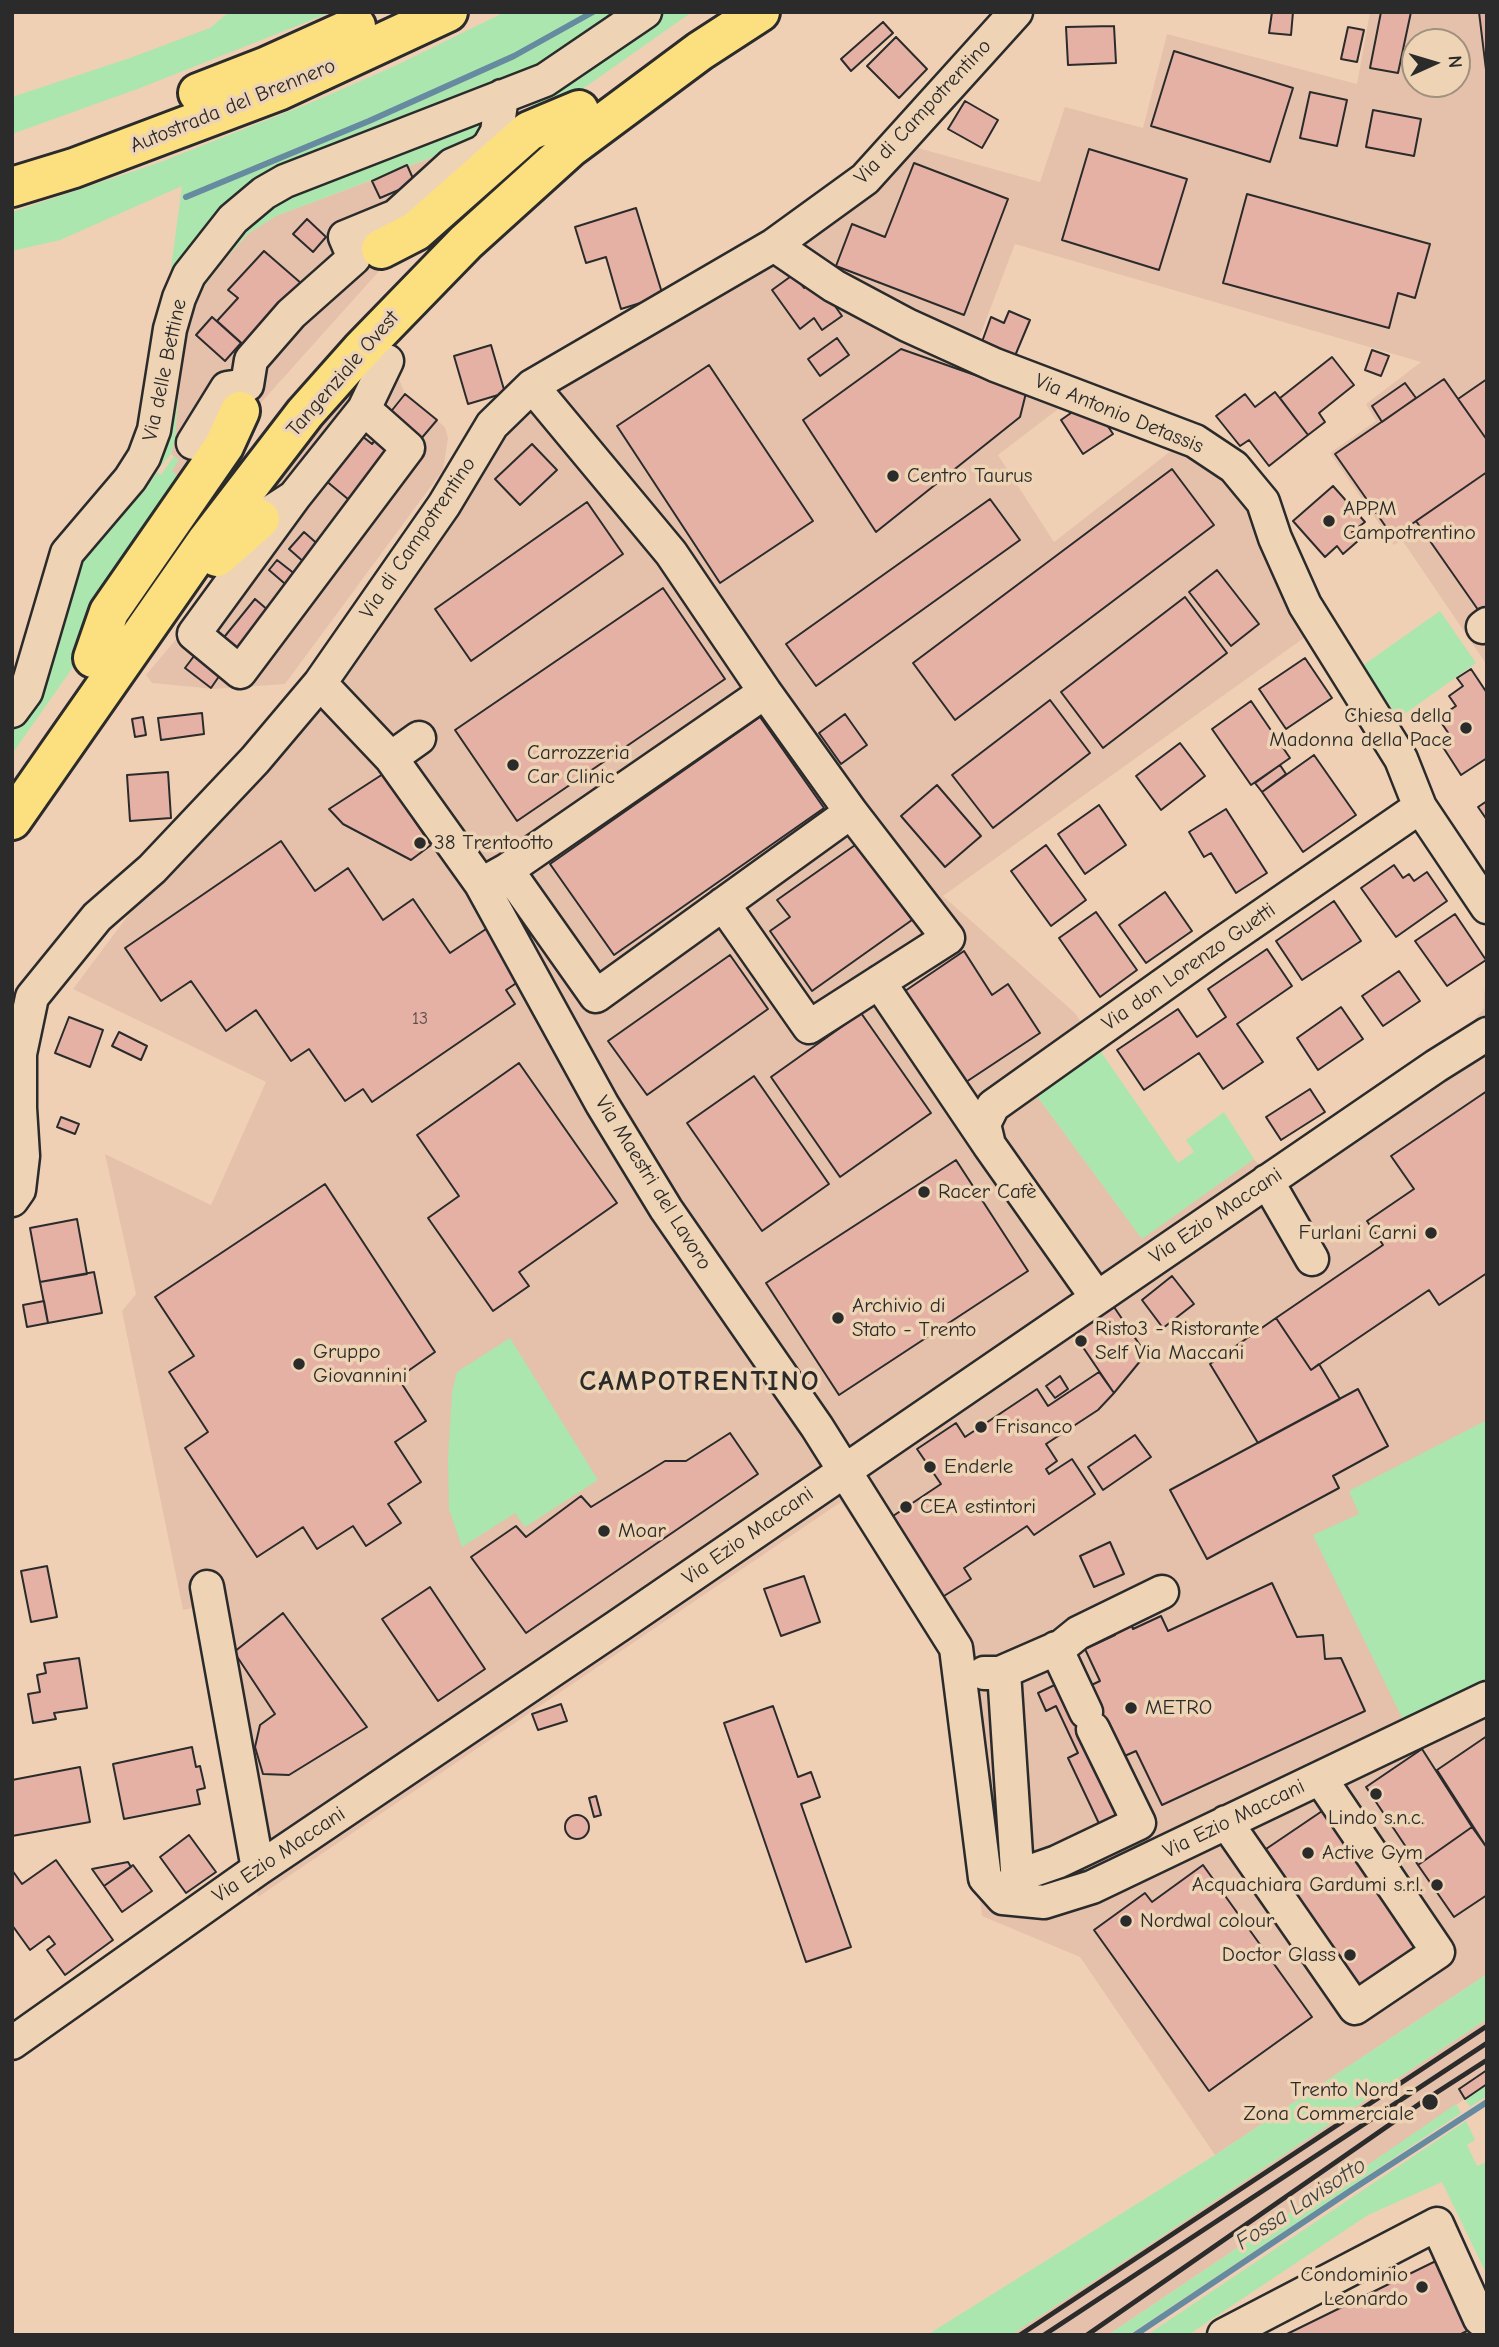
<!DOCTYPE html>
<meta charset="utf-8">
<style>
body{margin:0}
#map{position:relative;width:1499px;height:2347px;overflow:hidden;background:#f0d0b5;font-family:"Comic Neue",sans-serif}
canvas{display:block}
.frame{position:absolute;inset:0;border:14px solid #2b2b2b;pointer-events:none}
.north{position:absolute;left:1401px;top:28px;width:70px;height:70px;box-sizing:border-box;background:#eed4b5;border:2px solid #a0907e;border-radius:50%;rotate:86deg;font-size:19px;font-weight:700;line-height:28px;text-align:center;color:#2b2b2b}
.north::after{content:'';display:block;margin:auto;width:24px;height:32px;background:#2b2b2b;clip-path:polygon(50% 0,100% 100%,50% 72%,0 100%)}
</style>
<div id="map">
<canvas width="1499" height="2347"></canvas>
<div class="frame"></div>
<div class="north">N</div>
</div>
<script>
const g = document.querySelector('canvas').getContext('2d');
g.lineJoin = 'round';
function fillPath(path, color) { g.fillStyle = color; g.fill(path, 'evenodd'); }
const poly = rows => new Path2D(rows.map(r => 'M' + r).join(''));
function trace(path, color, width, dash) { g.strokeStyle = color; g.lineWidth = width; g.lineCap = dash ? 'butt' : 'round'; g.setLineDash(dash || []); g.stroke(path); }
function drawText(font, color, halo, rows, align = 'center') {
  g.font = font + ' "Comic Neue",sans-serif'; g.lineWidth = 7; g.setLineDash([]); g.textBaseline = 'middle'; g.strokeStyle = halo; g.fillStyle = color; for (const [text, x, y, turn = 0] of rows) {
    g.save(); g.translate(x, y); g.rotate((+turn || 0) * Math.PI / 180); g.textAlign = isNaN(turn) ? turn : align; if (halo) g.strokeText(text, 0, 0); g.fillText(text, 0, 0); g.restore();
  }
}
const built = poly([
 [1370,12,1487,12,1487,665,1402,540,1394,545,1330,453,1376,421,1366,404,1421,362,1015,244,970,362,1070,400,998,455,1054,542,1181,443,1230,472,1261,514,1308,635,943,896,1075,1013,1101,1052,1037,1096,1142,1238,1254,1159,1258,1164,1457,1041,1484,1008,1484,994,1487,980,1487,1974,1215,2155,1080,1957,982,1916,946,1655,841,1502,258,1897,202,1606,183,1610,122,1311,136,1294,105,1154,211,1205,266,1082,73,989,527,383,811,213,866,152,911,146,1040,182,1065,107,1143,128,1167,34,1357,84],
 [1415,42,1457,42,1457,84,1415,84],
 [447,152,390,259,188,484,171,471,178,460,171,454,175,440,179,385,187,326,203,288,225,259,249,233,276,216],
 [379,355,394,366,405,394,445,427,448,438,443,470,285,684,214,689,152,683,146,675,259,540,253,511],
 [1487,2019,1487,2084,1349,2178,1341,2178,1108,2335,1011,2335,1147,2246]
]);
const green = poly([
 [231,12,332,12,140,88,12,134,12,97,130,58,210,28,224,16],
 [505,12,631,12,558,61,284,169,180,276,170,276,182,186,60,240,12,251,12,212,158,163,315,101,397,65],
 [662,12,692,12,483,159,512,117,536,103],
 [482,113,491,131,446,152,276,216,249,233,225,259,203,288,187,326,179,385,175,440,171,454,159,468,168,430,187,301,260,207],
 [174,456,179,460,172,471,188,484,99,612,71,670,12,754,12,731,49,678,78,560,115,516,144,492,157,472,161,475],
 [1440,611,1476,663,1399,718,1362,666],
 [1101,1052,1178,1163,1194,1152,1186,1140,1224,1112,1254,1159,1142,1239,1037,1096],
 [510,1338,598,1480,525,1527,515,1513,462,1547,449,1509,448,1459,452,1392,457,1372],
 [1487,1420,1487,1689,1406,1726,1313,1535,1359,1514,1349,1491],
 [1487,1974,1487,2019,1147,2246,1011,2335,927,2335,1215,2155],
 [1487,2084,1487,2096,1470,2107,1465,2099],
 [1456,2104,1461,2113,1129,2335,1108,2335,1341,2178,1349,2178],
 [1466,2121,1475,2140,1467,2145,1477,2166,1486,2162,1487,2164,1487,2275,1442,2182,1368,2215,1188,2335,1147,2335]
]);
const stream = poly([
 [186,197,369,121,514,56,593,12],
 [1135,2335,1353,2189,1487,2102]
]);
const building = poly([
 [1272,12,1293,12,1291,35,1269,33,1272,12],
 [1381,12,1411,12,1398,73,1370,68,1381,12],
 [1479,12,1487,12,1487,78,1479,12],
 [883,22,893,33,851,71,841,59,883,22],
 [1114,26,1116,63,1068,65,1066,27,1114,26],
 [1348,27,1364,30,1357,62,1341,59,1348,27],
 [896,37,927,69,899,98,867,66,896,37],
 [1174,51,1293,88,1270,162,1151,126,1174,51],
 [1310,92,1347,100,1337,146,1300,138,1310,92],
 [965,101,998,120,982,148,948,129,965,101],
 [1373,110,1421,119,1414,156,1366,147,1373,110],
 [1089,149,1187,179,1159,270,1062,240,1089,149],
 [914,163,1008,199,964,315,836,266,852,224,885,237,914,163],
 [407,165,415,183,380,198,372,181,407,165],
 [1247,194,1430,244,1415,298,1398,293,1389,328,1223,283,1247,194],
 [636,208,663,296,621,309,606,257,586,263,575,227,636,208],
 [307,219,326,237,313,252,293,234,307,219],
 [264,251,302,284,246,347,217,321,238,298,228,290,264,251],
 [794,274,804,288,816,279,842,316,822,330,814,318,800,329,772,290,794,274],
 [1009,311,1030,320,1012,363,979,350,991,317,1004,323,1009,311],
 [212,317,241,343,225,361,196,335,212,317],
 [837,338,849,355,820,376,808,359,837,338],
 [491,345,505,393,468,404,454,356,491,345],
 [901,349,1026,393,1020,417,876,532,803,420,901,349],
 [1372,350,1389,356,1381,376,1365,370,1372,350],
 [1332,357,1354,385,1319,413,1325,422,1308,435,1280,398,1332,357],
 [709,365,813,521,720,583,617,426,709,365],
 [1444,379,1487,440,1487,472,1393,537,1335,454,1444,379],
 [1487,379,1487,440,1458,399,1487,379],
 [1405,383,1416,398,1382,422,1372,406,1405,383],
 [1275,392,1308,435,1269,466,1249,440,1240,446,1216,416,1245,394,1255,407,1275,392],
 [405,394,437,420,420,440,389,414,405,394],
 [1078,408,1096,408,1113,434,1083,454,1061,420,1078,408],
 [393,418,401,472,366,514,325,480,342,420,372,444,393,418],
 [532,444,557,470,520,505,495,479,532,444],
 [1172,469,1214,525,955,720,913,663,1172,469],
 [1487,472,1487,610,1481,614,1416,521,1487,472],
 [1333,486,1365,522,1352,532,1359,540,1343,554,1337,546,1325,557,1293,521,1333,486],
 [990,499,1020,540,816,686,786,644,990,499],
 [587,502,623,554,471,661,435,609,587,502],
 [304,532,321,547,306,564,289,549,304,532],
 [277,560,300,578,291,589,269,570,277,560],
 [1217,570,1259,624,1231,646,1189,592,1217,570],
 [663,588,725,679,517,821,455,730,663,588],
 [1185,597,1227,653,1103,748,1061,692,1185,597],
 [255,599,269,611,235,653,221,641,255,599],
 [197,652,222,672,211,688,185,668,197,652],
 [1305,658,1332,698,1286,729,1259,689,1305,658],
 [1471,669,1487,693,1487,758,1461,775,1441,744,1451,737,1438,718,1456,706,1449,696,1463,686,1457,678,1471,669],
 [1050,700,1090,753,993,828,952,775,1050,700],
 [1251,701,1290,758,1251,785,1212,729,1251,701],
 [202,713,204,734,161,740,158,718,202,713],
 [845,714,867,745,841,764,819,733,845,714],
 [143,717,146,735,135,737,132,719,143,717],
 [760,717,824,808,614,955,550,864,760,717],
 [1180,743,1205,776,1161,810,1136,776,1180,743],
 [1314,755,1356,815,1303,852,1262,792,1314,755],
 [1280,765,1286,774,1262,792,1255,783,1280,765],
 [168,772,171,818,130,821,127,775,168,772],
 [383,774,431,845,411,860,343,824,329,809,383,774],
 [937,785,981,836,945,867,901,816,937,785],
 [1487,801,1487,820,1478,807,1487,801],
 [1099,805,1126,845,1085,874,1058,834,1099,805],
 [1226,809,1267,873,1236,893,1211,853,1204,857,1189,832,1226,809],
 [281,841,315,891,348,868,383,920,413,899,450,953,486,929,521,980,506,990,515,1004,372,1102,363,1089,345,1101,309,1049,291,1061,256,1010,226,1031,191,981,161,1001,125,948,281,841],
 [858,843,912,920,812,991,770,931,790,917,777,900,858,843],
 [1046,845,1086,900,1051,926,1011,871,1046,845],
 [1394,865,1403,878,1409,874,1414,881,1427,872,1447,901,1396,937,1361,888,1394,865],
 [1165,892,1192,931,1146,963,1119,925,1165,892],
 [1334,901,1361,941,1302,980,1276,941,1334,901],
 [1096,912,1137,970,1100,997,1059,938,1096,912],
 [1455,914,1486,960,1447,986,1415,941,1455,914],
 [1267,949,1292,986,1237,1024,1263,1062,1223,1089,1199,1053,1144,1090,1117,1050,1178,1009,1197,1037,1226,1017,1208,989,1267,949],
 [964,951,992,995,1008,984,1040,1033,966,1082,905,991,964,951],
 [730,955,768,1009,647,1095,608,1041,730,955],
 [1399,971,1420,1001,1383,1026,1362,996,1399,971],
 [1341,1007,1363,1039,1318,1070,1297,1038,1341,1007],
 [861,1013,931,1113,840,1177,771,1077,861,1013],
 [69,1017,103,1030,90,1067,55,1053,69,1017],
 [119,1032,147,1046,141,1060,112,1046,119,1032],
 [519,1063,617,1203,519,1272,529,1286,493,1311,428,1218,459,1196,417,1135,519,1063],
 [754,1076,829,1184,762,1231,687,1123,754,1076],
 [1310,1089,1325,1112,1281,1140,1266,1117,1310,1089],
 [1487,1091,1487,1273,1439,1305,1429,1290,1311,1370,1276,1318,1383,1245,1367,1221,1414,1189,1391,1156,1487,1091],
 [61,1117,79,1124,75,1134,57,1127,61,1117],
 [956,1160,1028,1271,839,1395,766,1283,956,1160],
 [325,1184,435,1352,398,1378,426,1421,395,1442,421,1482,388,1504,401,1523,366,1546,353,1526,317,1549,303,1527,257,1557,185,1448,208,1432,169,1372,194,1356,155,1297,325,1184],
 [77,1219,87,1274,40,1282,30,1228,77,1219],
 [94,1272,102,1313,48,1323,40,1282,94,1272],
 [1172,1276,1194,1304,1163,1328,1142,1300,1172,1276],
 [44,1301,48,1323,27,1327,23,1305,44,1301],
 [1114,1307,1146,1354,1114,1393,1074,1334,1114,1307],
 [1276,1318,1311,1370,1319,1364,1340,1399,1258,1443,1210,1364,1276,1318],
 [1099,1372,1114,1393,1098,1410,1046,1444,1057,1461,1046,1469,1049,1474,1072,1459,1095,1494,1034,1535,1027,1526,964,1568,971,1579,936,1601,884,1522,941,1484,917,1449,956,1423,965,1437,1037,1389,1048,1406,1099,1372],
 [1060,1376,1068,1389,1055,1398,1046,1386,1060,1376],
 [1358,1389,1388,1446,1333,1476,1339,1488,1207,1559,1170,1490,1358,1389],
 [730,1433,758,1474,526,1633,471,1557,516,1526,526,1537,581,1496,591,1507,665,1461,686,1461,730,1433],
 [1135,1435,1151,1457,1103,1490,1088,1467,1135,1435],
 [1110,1542,1124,1574,1094,1587,1080,1556,1110,1542],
 [47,1566,57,1617,31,1622,21,1571,47,1566],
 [804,1576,820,1622,781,1636,764,1589,804,1576],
 [1272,1583,1297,1637,1323,1635,1325,1659,1341,1658,1365,1711,1162,1805,1136,1751,1120,1758,1128,1821,1103,1832,1068,1758,1078,1753,1056,1706,1046,1711,1038,1693,1065,1680,1085,1688,1100,1681,1085,1649,1115,1635,1110,1625,1128,1617,1133,1629,1161,1616,1168,1631,1272,1583],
 [430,1587,485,1669,438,1701,382,1619,430,1587],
 [283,1613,367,1727,289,1775,263,1774,255,1747,260,1725,275,1714,234,1652,283,1613],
 [79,1658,87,1708,54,1713,56,1719,33,1723,28,1694,40,1692,37,1675,46,1673,44,1663,79,1658],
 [561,1704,567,1721,538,1730,532,1714,561,1704],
 [773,1706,798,1777,811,1772,820,1797,801,1804,851,1947,806,1962,724,1723,773,1706],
 [1487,1736,1487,1848,1437,1770,1487,1736],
 [192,1747,196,1767,200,1766,205,1788,197,1790,200,1804,124,1819,113,1764,192,1747],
 [1422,1749,1472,1827,1418,1865,1366,1787,1422,1749],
 [80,1767,90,1822,12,1836,12,1780,80,1767],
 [596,1796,601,1815,594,1817,589,1798,596,1796],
 [1331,1805,1424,1944,1360,1988,1266,1849,1331,1805],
 '565 1827a12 12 0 1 1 24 0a12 12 0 1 1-24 0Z',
 [1472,1827,1487,1848,1487,1895,1454,1917,1418,1865,1472,1827],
 [189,1835,216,1872,186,1893,160,1857,189,1835],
 [56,1860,113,1940,65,1975,47,1950,55,1944,49,1936,30,1950,12,1925,12,1870,22,1884,56,1860],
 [128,1862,131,1867,104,1886,92,1869,128,1862],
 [133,1865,152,1891,122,1912,104,1886,133,1865],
 [1203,1865,1312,2017,1209,2091,1094,1930,1145,1893,1152,1902,1203,1865],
 [1487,2070,1487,2084,1465,2099,1459,2089,1487,2070],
 [1446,2256,1471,2329,1459,2335,1285,2335,1446,2256]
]);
const minor = poly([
 [774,245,834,286,907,325,995,365,1195,441,1234,467,1263,502,1275,538,1305,605,1401,759,1420,807,1487,907],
 [532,386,671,553,765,692,851,812,948,938,809,1027,723,904],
 [364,409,387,361],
 [193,443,227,388,247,385,251,360,291,314,354,258,345,237,396,216,452,165,482,152,489,146,497,132,502,96],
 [260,519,294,497,364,409,408,448,240,672,194,634,294,497],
 [1483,627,1487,624],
 [320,683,391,758,481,884,602,1104,666,1209,817,1427,956,1648,985,1878,1003,1898,1044,1902,1092,1887,1487,1698],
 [12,711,26,692,67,553,130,479,144,457,154,430,170,329,179,298,189,275,233,219,264,193,285,181,545,80,645,12],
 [391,758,419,738],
 [507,870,596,996,851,812],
 [489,880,507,870,765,692],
 [879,982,989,1145],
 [1267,1181,1312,1259],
 [12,1200,19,1190,23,1156,20,1108,20,1054,32,997,97,917,152,869,255,760,320,683,444,505,492,425,532,386,774,245,865,179,1016,12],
 [1097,1298,989,1145,984,1124,993,1106,1215,948,1420,807],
 [207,1587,258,1869],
 [1056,1648,1086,1712],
 [1004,1672,1017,1870,1034,1870,1057,1862,1139,1823,1093,1729],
 [984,1673,1000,1673,1062,1646,1078,1633,1162,1592],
 [1226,1822,1355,2008,1438,1952,1320,1778],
 [12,2043,258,1869,618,1626,1436,1066,1487,1034],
 [1224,2335,1437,2224,1480,2319,1487,2324]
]);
const highway = poly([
 [198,93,265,67,356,26],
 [12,187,74,168,278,91,448,12],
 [381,249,416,231,529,131,579,110],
 [217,557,260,519],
 [93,658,109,612,224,446,240,411],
 [12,820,206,542,305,413,361,350,466,242,571,147,700,51,760,12]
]);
const rail = poly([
 [1020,2335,1487,2026],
 [1044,2335,1487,2043],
 [1087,2335,1428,2098,1487,2060]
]);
const markers = [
 [893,476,7,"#2b2b2b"],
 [1329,521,7,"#2b2b2b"],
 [1466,728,7,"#2b2b2b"],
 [513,765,7,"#2b2b2b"],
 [420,843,7,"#2b2b2b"],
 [924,1192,7,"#2b2b2b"],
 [1431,1233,7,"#2b2b2b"],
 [838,1318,7,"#2b2b2b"],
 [1081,1341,7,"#2b2b2b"],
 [299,1364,7,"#2b2b2b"],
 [981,1427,7,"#2b2b2b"],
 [930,1467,7,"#2b2b2b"],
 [906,1507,7,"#2b2b2b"],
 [604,1531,7,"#2b2b2b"],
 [1131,1708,7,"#2b2b2b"],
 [1376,1794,7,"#2b2b2b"],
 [1308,1853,7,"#2b2b2b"],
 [1437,1885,7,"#2b2b2b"],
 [1126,1921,7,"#2b2b2b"],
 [1350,1955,7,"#2b2b2b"],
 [1430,2102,9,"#2b2b2b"],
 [1422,2287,7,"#2b2b2b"]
];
const numberNames = [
 ["13",420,1019]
];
const streetNames = [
 ["Autostrada del Brennero",233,106,-22],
 ["Via di Campotrentino",923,112,-47],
 ["Via delle Bettine",165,370,-78],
 ["Tangenziale Ovest",343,374,-49],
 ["Via Antonio Detassis",1119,414,22],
 ["Via di Campotrentino",418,538,-56],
 ["Via don Lorenzo Guetti",1189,967,-35],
 ["Via Maestri del Lavoro",653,1183,58],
 ["Via Ezio Maccani",1216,1216,-34],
 ["Via Ezio Maccani",748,1536,-35],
 ["Via Ezio Maccani",1234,1819,-26],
 ["Via Ezio Maccani",279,1855,-34]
];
const poiNames = [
 ["Centro Taurus",907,476],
 ["APPM",1343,509],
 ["Campotrentino",1343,533],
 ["Chiesa della",1452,716,"right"],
 ["Madonna della Pace",1452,740,"right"],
 ["Carrozzeria",527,753],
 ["Car Clinic",527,777],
 ["38 Trentootto",434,843],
 ["Racer Cafè",938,1192],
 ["Furlani Carni",1417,1233,"right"],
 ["Archivio di",852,1306],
 ["Stato - Trento",852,1330],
 ["Risto3 - Ristorante",1095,1329],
 ["Self Via Maccani",1095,1353],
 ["Gruppo",313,1352],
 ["Giovannini",313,1376],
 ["Frisanco",995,1427],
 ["Enderle",944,1467],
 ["CEA estintori",920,1507],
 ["Moar",618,1531],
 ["METRO",1145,1708],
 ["Lindo s.n.c.",1376,1818,"center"],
 ["Active Gym",1322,1853],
 ["Acquachiara Gardumi s.r.l.",1423,1885,"right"],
 ["Nordwal colour",1140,1921],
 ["Doctor Glass",1336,1955,"right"],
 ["Trento Nord -",1414,2090,"right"],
 ["Zona Commerciale",1414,2114,"right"],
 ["Condominio",1408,2275,"right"],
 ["Leonardo",1408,2299,"right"]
];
const waterNames = [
 ["Fossa Lavisotto",1301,2204,-33]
];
const districtNames = [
 ["CAMPOTRENTINO",700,1382]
];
fillPath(built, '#e5c1ab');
fillPath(green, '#aae6ad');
trace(stream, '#668aa0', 6);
fillPath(building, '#e5b1a5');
trace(building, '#2b2b2b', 2);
trace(minor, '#2b2b2b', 37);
trace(highway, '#2b2b2b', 44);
trace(minor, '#eed4b5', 32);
trace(highway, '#fce080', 38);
trace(rail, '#2b2b2b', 5);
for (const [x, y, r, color] of markers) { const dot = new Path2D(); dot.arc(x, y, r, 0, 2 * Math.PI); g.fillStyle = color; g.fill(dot); trace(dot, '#eed4b5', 2.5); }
drawText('18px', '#5a4c4a', null, numberNames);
drawText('21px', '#2b2b2b', '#eed4b5', streetNames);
drawText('21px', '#2b2b2b', '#eed4b5', poiNames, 'left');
drawText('italic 23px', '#3a4348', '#eed4b5', waterNames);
g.letterSpacing = '2px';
drawText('bold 28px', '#2b2b2b', '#eed4b5', districtNames);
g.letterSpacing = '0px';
</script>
